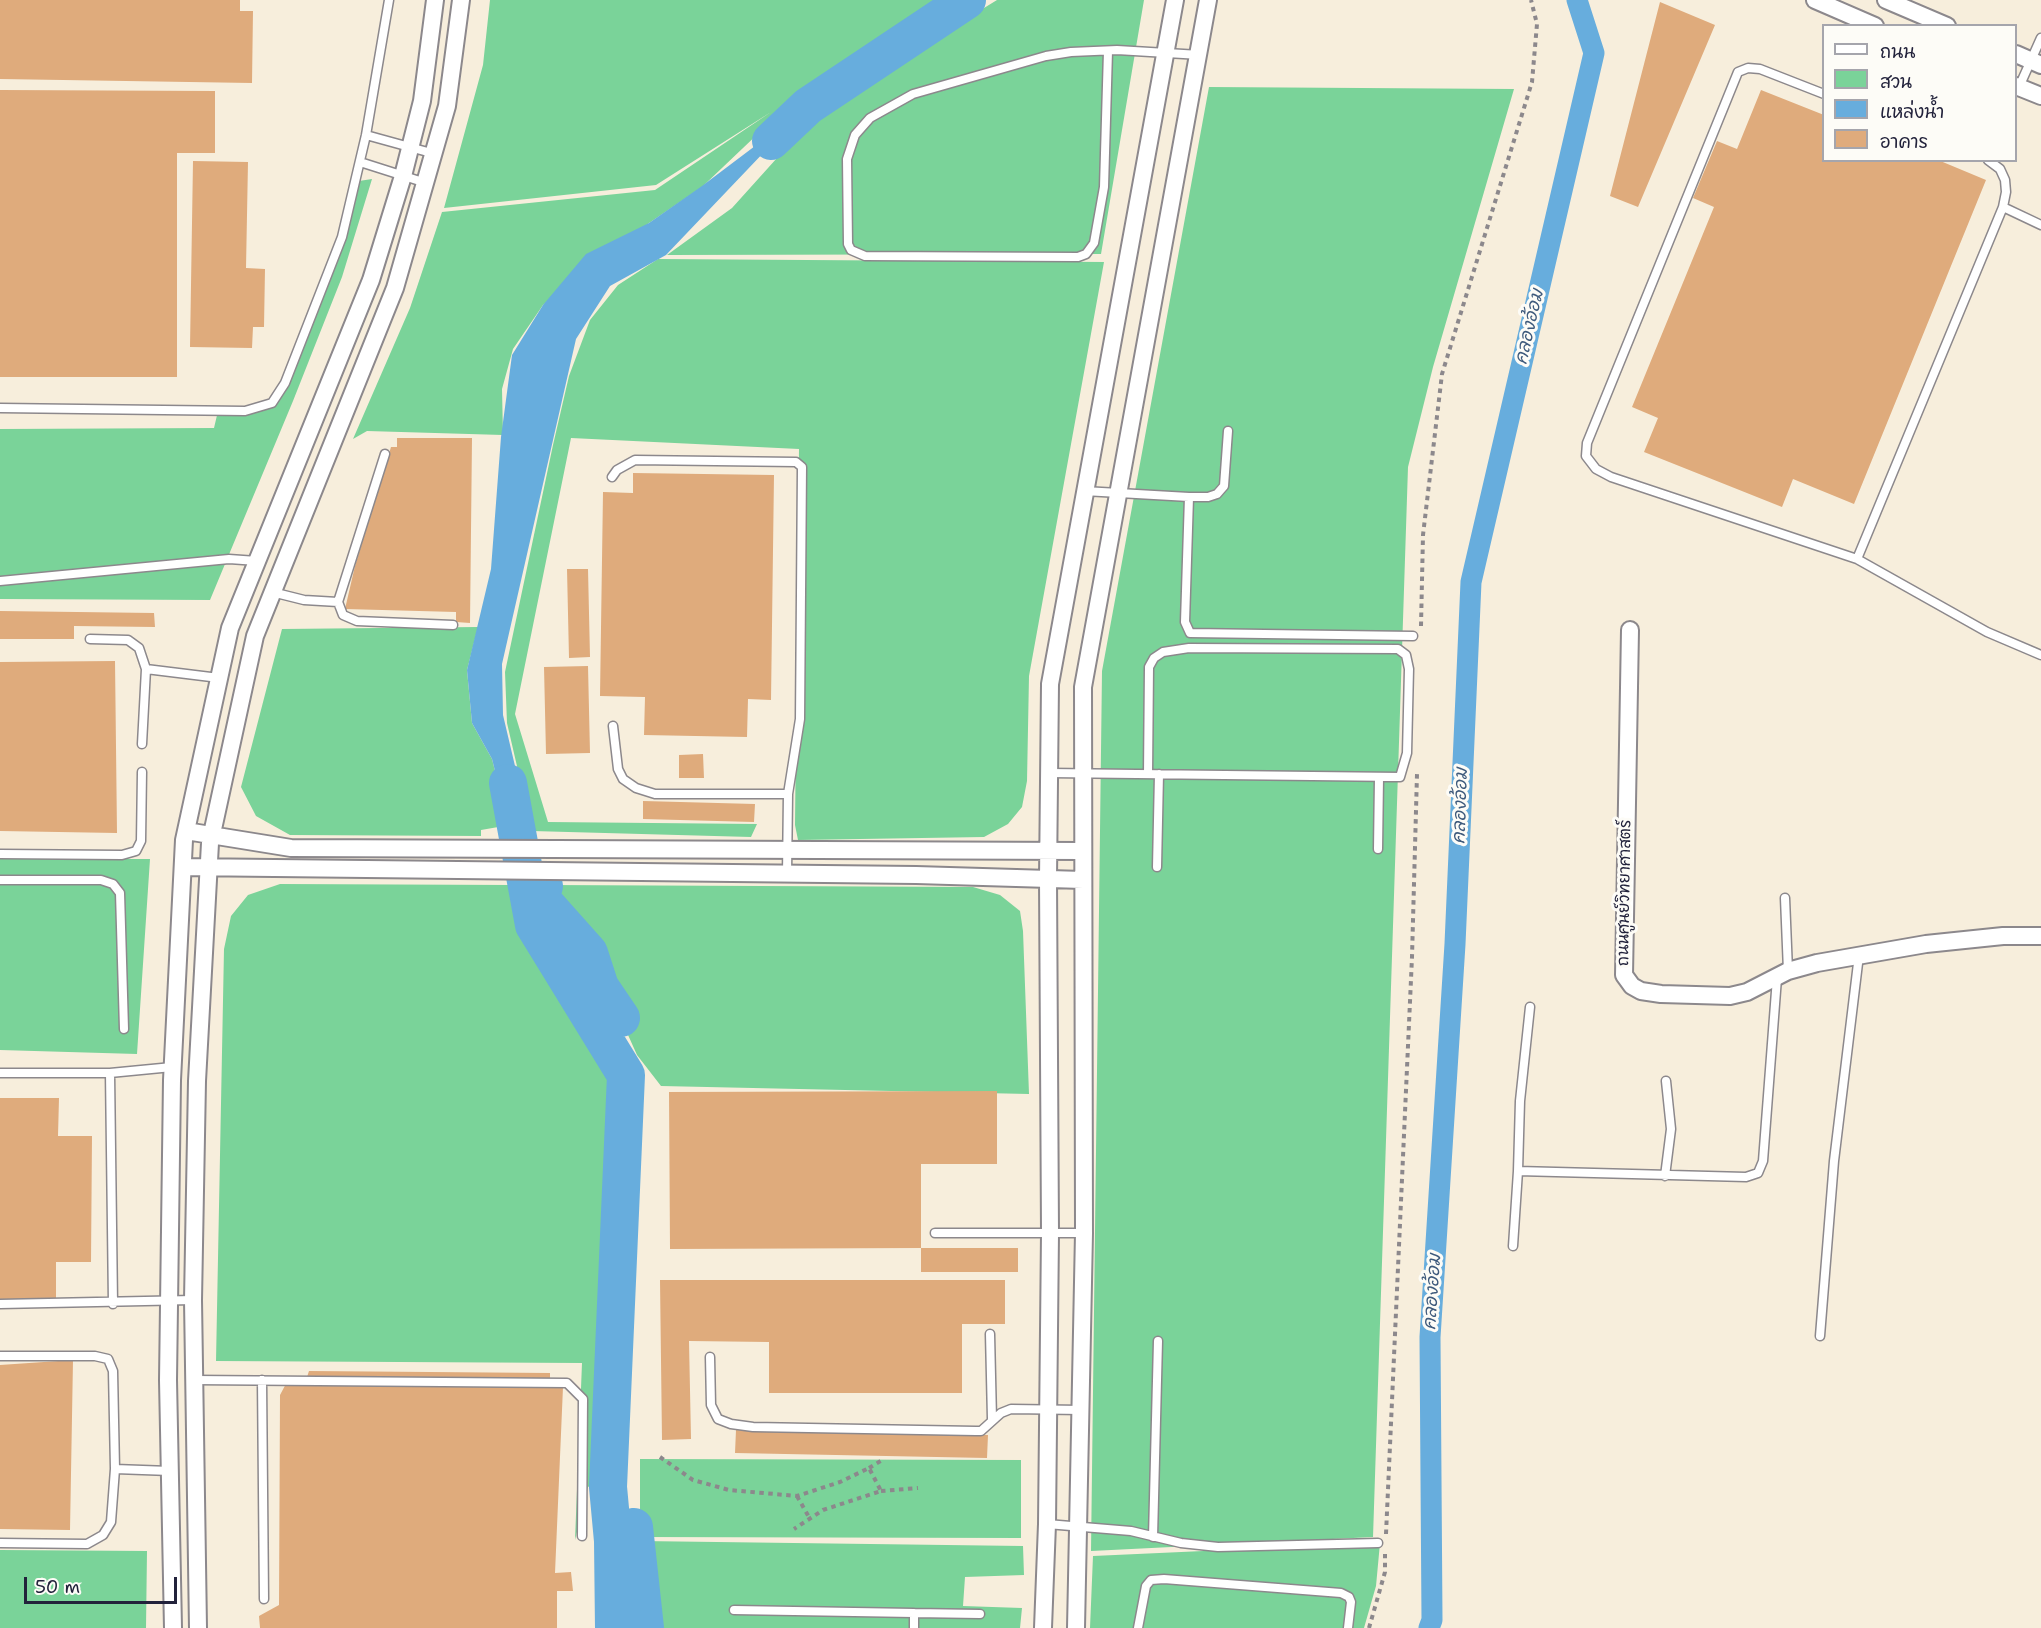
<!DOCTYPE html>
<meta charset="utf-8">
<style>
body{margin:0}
#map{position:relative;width:2041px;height:1628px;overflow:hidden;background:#f7eedc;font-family:"Shantell Sans","Playpen Sans Thai",sans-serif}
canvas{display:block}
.legend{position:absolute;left:1822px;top:24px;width:195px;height:138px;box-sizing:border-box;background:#fdfcf7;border:2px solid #a5a5ac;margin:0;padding:8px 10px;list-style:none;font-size:18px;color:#22223b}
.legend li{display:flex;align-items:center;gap:12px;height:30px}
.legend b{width:30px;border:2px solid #a5a5ac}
.scale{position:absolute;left:24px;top:1577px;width:153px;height:27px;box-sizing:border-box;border:3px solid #22223b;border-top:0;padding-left:8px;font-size:18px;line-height:21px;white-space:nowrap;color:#22223b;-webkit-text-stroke:4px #fdfcf7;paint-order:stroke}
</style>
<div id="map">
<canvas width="2041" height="1628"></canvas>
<ul class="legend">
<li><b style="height:8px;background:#fff"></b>ถนน</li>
<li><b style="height:16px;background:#7ad399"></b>สวน</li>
<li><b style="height:16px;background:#67addd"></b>แหล่งน้ำ</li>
<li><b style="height:16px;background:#dfab7c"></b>อาคาร</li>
</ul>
<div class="scale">50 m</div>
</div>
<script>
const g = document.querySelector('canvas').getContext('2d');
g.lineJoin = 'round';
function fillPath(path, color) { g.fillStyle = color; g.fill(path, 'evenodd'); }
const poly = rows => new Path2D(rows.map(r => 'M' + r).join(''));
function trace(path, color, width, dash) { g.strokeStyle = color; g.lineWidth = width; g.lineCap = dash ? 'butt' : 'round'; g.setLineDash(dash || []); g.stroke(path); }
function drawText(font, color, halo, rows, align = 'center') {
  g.font = font + ' "Shantell Sans","Playpen Sans Thai",sans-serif'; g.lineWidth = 6; g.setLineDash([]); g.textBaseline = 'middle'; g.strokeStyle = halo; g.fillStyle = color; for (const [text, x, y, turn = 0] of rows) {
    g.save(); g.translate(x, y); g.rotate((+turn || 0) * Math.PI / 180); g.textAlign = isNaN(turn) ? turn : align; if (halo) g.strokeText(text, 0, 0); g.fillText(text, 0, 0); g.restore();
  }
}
const green = poly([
 [490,0,936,0,804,90,702,187,649,223,543,305,513,349,502,389,503,435,367,431,353,439,410,308,442,212,655,190,771,112,656,185,444,208,483,65],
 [997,0,1144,0,1101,254,667,255,732,208,822,108],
 [1209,87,1514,89,1433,367,1408,467,1373,1537,1091,1551,1102,671],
 [372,179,342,277,293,401,210,600,0,599,0,429,214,428,218,411,268,404,290,370,359,181],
 [658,259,1104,262,1029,676,1027,781,1022,807,1008,824,984,837,798,840,795,825,799,449,571,438,515,714,548,822,757,824,751,837,532,831,507,723,505,672,553,445,569,376,590,320,618,285],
 [478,627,467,670,472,723,492,759,502,799,504,826,481,830,481,836,290,835,256,816,241,787,282,629],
 [0,859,150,859,137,1054,0,1050],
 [280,884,512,885,517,905,516,921,614,1072,608,1475,588,1487,575,1540,582,1363,216,1361,224,949,231,916,248,895],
 [548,885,973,887,1000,895,1020,911,1023,931,1029,1094,661,1086,637,1055,620,1017,600,987,589,953,543,900],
 [640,1459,1021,1460,1021,1538,640,1537],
 [640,1541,1023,1546,1024,1575,965,1577,963,1606,1022,1608,1020,1628,651,1628],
 [1380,1543,1376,1586,1364,1628,1090,1628,1093,1556],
 [0,1550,147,1551,146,1628,0,1628]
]);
const water = poly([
 [808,106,666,255,610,286,576,339,502,664,503,715,531,834,502,834,502,799,492,759,472,723,467,670,491,569,501,437,512,355,543,305,586,254,649,223,702,186]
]);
const canal = poly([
 [1429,1628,1432,1620,1430,1337,1455,944,1471,582,1594,53,1577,0]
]);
const river = poly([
 [771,141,808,106,967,0],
 [508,783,534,925,626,1075,608,1487,613,1541,614,1628],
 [544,886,540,898,589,953,600,987,621,1018],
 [634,1527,645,1628]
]);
const building = poly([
 [0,0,240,0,240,11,253,11,252,83,0,79],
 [1660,2,1715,25,1638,207,1610,196],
 [0,90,215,91,215,153,177,153,177,377,0,377],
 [1761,90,1824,115,1824,160,1938,160,1986,180,1854,504,1793,479,1782,507,1644,452,1658,418,1632,407,1714,207,1693,198,1717,141,1737,149],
 [193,161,248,162,246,268,265,269,264,327,253,327,252,348,190,347],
 [397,438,472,438,470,623,456,622,456,612,345,609,355,566,391,447,397,447],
 [633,473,774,475,771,700,748,699,747,737,644,735,645,697,600,696,603,492,633,493],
 [567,569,588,569,590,657,569,658],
 [0,611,154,613,155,627,74,626,74,639,0,639],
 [115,661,117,833,0,831,0,662],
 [588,666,590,753,546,754,544,667],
 [703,754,704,778,679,778,679,755],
 [643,801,755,804,754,822,643,819],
 [997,1091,997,1164,921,1164,921,1248,670,1249,669,1092],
 [0,1098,59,1098,58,1136,92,1136,91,1262,56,1262,56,1303,0,1302],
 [921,1248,1018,1248,1018,1272,921,1272],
 [660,1280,1005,1280,1005,1324,962,1324,962,1393,769,1393,769,1342,689,1341,691,1439,662,1440],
 [73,1360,70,1530,0,1529,0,1365],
 [309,1371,550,1373,550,1386,563,1387,555,1573,571,1572,573,1591,557,1591,557,1628,260,1628,259,1616,279,1605,280,1395,288,1380,307,1377],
 [736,1430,988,1435,987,1458,735,1453]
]);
const path = poly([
 [1421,626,1423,535,1442,374,1532,82,1537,24,1531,0],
 [660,1457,693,1480,729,1490,797,1496,840,1482,869,1468,881,1491,823,1510,794,1529],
 [869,1468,884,1459],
 [881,1491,918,1488],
 [797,1496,810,1519],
 [1386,1534,1412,957,1417,774],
 [1369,1628,1385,1572,1385,1554]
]);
const service = poly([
 [1108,51,1104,187,1094,243,1086,254,1078,257,865,256,851,250,848,244,847,159,855,135,870,118,913,94,1046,56,1071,52,1117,50,1200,55],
 [2019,87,2041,38],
 [1824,94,1760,69,1748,68,1738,72,1587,443,1586,456,1596,469,1611,477,1857,559,1987,632,2041,655],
 [366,135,435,154],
 [1988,160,2000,169,2005,180,2006,192,2003,207],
 [360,162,426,183],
 [0,408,245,411,272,403,285,383,342,237,366,135,389,0],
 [385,454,338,602,343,615,357,621,453,625],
 [612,477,617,470,635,460,796,462,802,467,800,719,788,794,787,874],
 [1084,491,1189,497,1185,622,1190,633,1413,636],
 [1189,497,1208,497,1217,494,1224,486,1228,431],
 [1857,559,2003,207,2041,225],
 [0,581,229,559,257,561],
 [272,592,304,600,338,602],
 [90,639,128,640,139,648,146,669,142,744],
 [146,669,219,678],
 [613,726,618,769,623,779,636,788,655,794,788,794],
 [1049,773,1400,777,1407,753,1409,669,1406,655,1398,649,1189,648,1163,652,1154,658,1149,667,1148,774],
 [1378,849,1379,778],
 [0,854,122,855,136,851,141,841,142,772],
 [1157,867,1159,774],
 [0,880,101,880,113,884,120,893,124,1029],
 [1785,898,1788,971],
 [1530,1007,1520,1101,1518,1171,1746,1177,1758,1173,1763,1161,1777,978],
 [0,1073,110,1073,172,1067],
 [110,1073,113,1304],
 [1665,1176,1671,1129,1666,1081],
 [935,1233,1084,1233],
 [1513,1246,1518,1171],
 [0,1304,193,1300],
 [990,1334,992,1419],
 [1820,1336,1834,1161,1859,955],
 [0,1356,95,1356,108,1359,113,1371,115,1469],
 [710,1357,711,1405,718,1419,731,1424,753,1427,976,1431,981,1431,1001,1413,1011,1409,1082,1410],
 [194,1380,567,1383,583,1399,582,1536],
 [262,1380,264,1599],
 [1047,1524,1131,1531,1181,1543,1218,1547,1378,1543],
 [1153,1537,1158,1341],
 [0,1543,87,1544,103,1535,111,1522,115,1469,170,1471],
 [734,1610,914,1613,914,1628],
 [914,1613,980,1614],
 [1138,1628,1146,1586,1151,1580,1164,1579,1341,1593,1349,1597,1351,1602,1348,1628]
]);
const minor = poly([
 [1815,0,1875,26],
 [1886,0,1947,26],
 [2016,54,2041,65],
 [2016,86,2041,96],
 [1630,630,1624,975,1632,986,1641,991,1661,994,1730,996,1747,992,1788,971,1817,963,1926,944,2003,936,2041,936],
 [186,831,291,848,1082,851],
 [183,867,916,875,1083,880],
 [173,1628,168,1380,172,1080,184,840,230,628,371,280,403,176,422,101,435,0],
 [198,1628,193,1300,197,1081,210,843,255,636,395,288,447,106,461,0],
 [1043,1628,1047,1524,1050,1233,1048,879,1050,684,1175,0],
 [1076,1628,1084,1233,1083,687,1208,0]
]);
const streetNames = [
 ["ถนนศูนย์วิทยาศาสตร์",1625,893,-89]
];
const waterNames = [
 ["คลองอ้อม",1530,327,-77],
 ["คลองอ้อม",1461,806,-88],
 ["คลองอ้อม",1433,1292,-86]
];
fillPath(green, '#7ad399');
fillPath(water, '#67addd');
trace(canal, '#67addd', 21);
trace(river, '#67addd', 38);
fillPath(building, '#dfab7c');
trace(service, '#8c888c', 11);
trace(minor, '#8c888c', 20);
trace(path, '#8c888c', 4, [4.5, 4.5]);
trace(service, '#fff', 8);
trace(minor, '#fff', 16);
drawText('16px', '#22223b', '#fdfcf7', streetNames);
drawText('italic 18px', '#3e5a7c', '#fdfcf7', waterNames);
</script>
